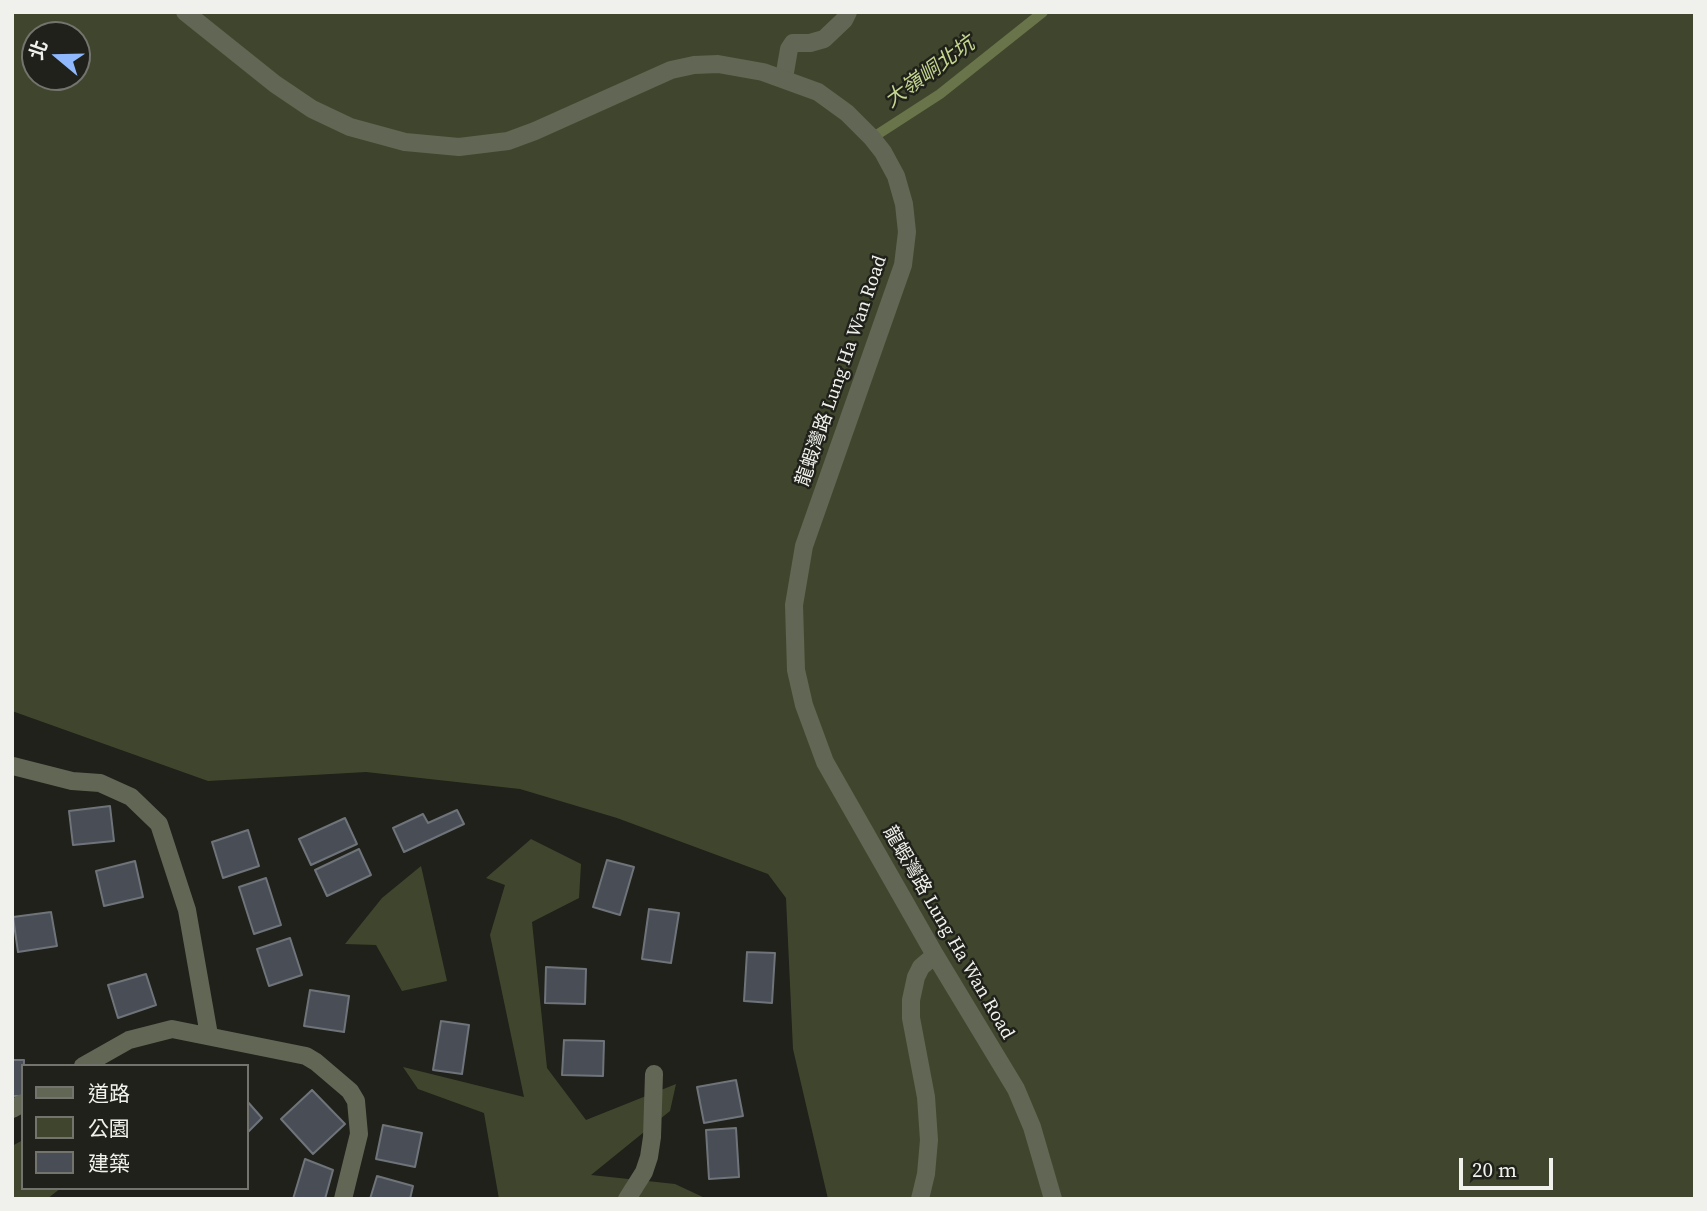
<!DOCTYPE html>
<meta charset="utf-8">
<style>
body{margin:0}
#map{position:relative;width:1707px;height:1211px;overflow:hidden;background:#1f211a;font-family:"Source Serif 4","Noto Sans TC",serif}
canvas{display:block}
.frame{position:absolute;inset:0;border:14px solid #f0f1ec;pointer-events:none}
.legend{position:absolute;left:21px;top:1064px;width:228px;height:126px;box-sizing:border-box;background:#1f211a;border:2px solid #73746e;margin:0;padding:9px 12px;list-style:none;font-size:21px;color:#f0f1ec}
.legend li{display:flex;align-items:center;gap:14px;height:35px}
.legend b{width:35px;border:2px solid #73746e}
.north{position:absolute;left:21px;top:21px;width:70px;height:70px;box-sizing:border-box;background:#1f211a;border:2px solid #73746e;border-radius:50%;rotate:289deg;font-size:19px;font-weight:700;line-height:28px;text-align:center;color:#f0f1ec}
.north::after{content:'';display:block;margin:auto;width:24px;height:32px;background:#8fb8fd;clip-path:polygon(50% 0,100% 100%,50% 72%,0 100%)}
.scale{position:absolute;left:1459px;top:1158px;width:94px;height:32px;box-sizing:border-box;border:4px solid #f0f1ec;border-top:0;padding-left:9px;font-size:21px;line-height:24px;white-space:nowrap;color:#f0f1ec;-webkit-text-stroke:5px #1f211a;paint-order:stroke}
</style>
<div id="map">
<canvas width="1707" height="1211"></canvas>
<div class="frame"></div>
<ul class="legend">
<li><b style="height:9px;background:#626655"></b>道路</li>
<li><b style="height:19px;background:#40462d"></b>公園</li>
<li><b style="height:19px;background:#494d55"></b>建築</li>
</ul>
<div class="north">北</div>
<div class="scale">20 m</div>
</div>
<script>
const g = document.querySelector('canvas').getContext('2d');
g.lineJoin = 'round';
function fillPath(path, color) { g.fillStyle = color; g.fill(path, 'evenodd'); }
const poly = rows => new Path2D(rows.map(r => 'M' + r).join(''));
function trace(path, color, width, dash) { g.strokeStyle = color; g.lineWidth = width; g.lineCap = dash ? 'butt' : 'round'; g.setLineDash(dash || []); g.stroke(path); }
function drawText(font, color, halo, rows, align = 'center') {
  g.font = font + ' "Source Serif 4","Noto Sans TC",serif'; g.lineWidth = 5; g.setLineDash([]); g.textBaseline = 'middle'; g.strokeStyle = halo; g.fillStyle = color; for (const [text, x, y, turn = 0] of rows) {
    g.save(); g.translate(x, y); g.rotate((+turn || 0) * Math.PI / 180); g.textAlign = isNaN(turn) ? turn : align; if (halo) g.strokeText(text, 0, 0); g.fillText(text, 0, 0); g.restore();
  }
}
const green = poly([
 [12,12,1695,12,1695,1199,828,1199,793,1049,786,898,768,874,617,818,520,789,366,772,208,781,12,711],
 [35,35,77,35,77,77,35,77],
 [531,839,581,864,579,898,532,922,547,1068,586,1120,676,1084,670,1111,591,1175,675,1184,707,1199,499,1199,484,1113,418,1089,403,1067,524,1097,490,935,505,885,486,878],
 [421,866,447,981,402,991,376,945,345,944,382,898],
 [23,1140,23,1188,61,1188,47,1199,12,1199,12,1146]
]);
const stream = poly([
 [872,138,940,94,1043,12]
]);
const building = poly([
 [110,806,114,841,73,845,69,811,110,806],
 [457,810,464,824,404,852,393,828,423,814,428,823,457,810],
 [345,818,357,844,311,865,299,839,345,818],
 [248,830,259,866,223,878,212,842,248,830],
 [359,849,371,875,327,896,315,870,359,849],
 [607,860,634,867,620,915,593,907,607,860],
 [135,861,143,897,104,906,96,871,135,861],
 [266,878,281,925,254,934,239,887,266,878],
 [649,909,679,913,671,963,642,959,649,909],
 [51,912,57,946,18,952,13,917,51,912],
 [290,938,302,975,269,986,257,949,290,938],
 [747,952,775,953,772,1003,744,1001,747,952],
 [546,967,586,969,585,1004,545,1003,546,967],
 [146,974,156,1005,118,1018,108,985,146,974],
 [310,990,349,996,344,1032,304,1026,310,990],
 [441,1021,469,1025,462,1074,433,1070,441,1021],
 [564,1040,604,1041,603,1076,562,1075,564,1040],
 [12,1060,24,1060,23,1096,12,1096,12,1060],
 [736,1080,743,1116,704,1123,697,1087,736,1080],
 [312,1090,345,1124,313,1154,281,1119,312,1090],
 [247,1101,262,1118,247,1133,247,1101],
 [383,1125,422,1133,415,1167,376,1159,383,1125],
 [736,1128,739,1177,709,1179,706,1130,736,1128],
 [305,1159,333,1170,325,1199,293,1199,305,1159],
 [377,1176,413,1186,410,1199,370,1199,377,1176]
]);
const lane = poly([
 [784,78,789,49,793,43,810,43,824,39,844,20,848,12]
]);
const street = poly([
 [185,12,275,84,312,109,350,127,405,142,459,147,508,141,535,131,671,70,694,65,718,64,763,72,818,92,847,113,872,138,883,152,896,176,904,204,907,232,903,265,804,546,794,605,796,670,804,705,825,762,935,955,1016,1089,1032,1127,1053,1199],
 [13,766,72,781,100,783,131,797,159,824,187,910,209,1035],
 [83,1066,129,1040,172,1029,306,1056,316,1062,350,1091,356,1101,359,1134,343,1199],
 [12,1109,23,1103],
 [627,1199,644,1172,649,1157,652,1137,654,1074],
 [920,1199,926,1174,929,1140,926,1097,911,1018,911,1000,916,977,921,967,935,955]
]);
const streetNames = [
 ["龍蝦灣路 Lung Ha Wan Road",842,371,-71],
 ["龍蝦灣路 Lung Ha Wan Road",948,933,60]
];
const waterNames = [
 ["大嶺峒北坑",930,73,-36]
];
fillPath(green, '#40462d');
trace(stream, '#6a744b', 10);
fillPath(building, '#494d55');
trace(building, '#6f747b', 2);
trace(lane, '#626655', 18);
trace(street, '#626655', 18);
drawText('19px', '#f0f1ec', '#1f211a', streetNames);
drawText('italic 21px', '#c4d590', '#1f211a', waterNames);
</script>
